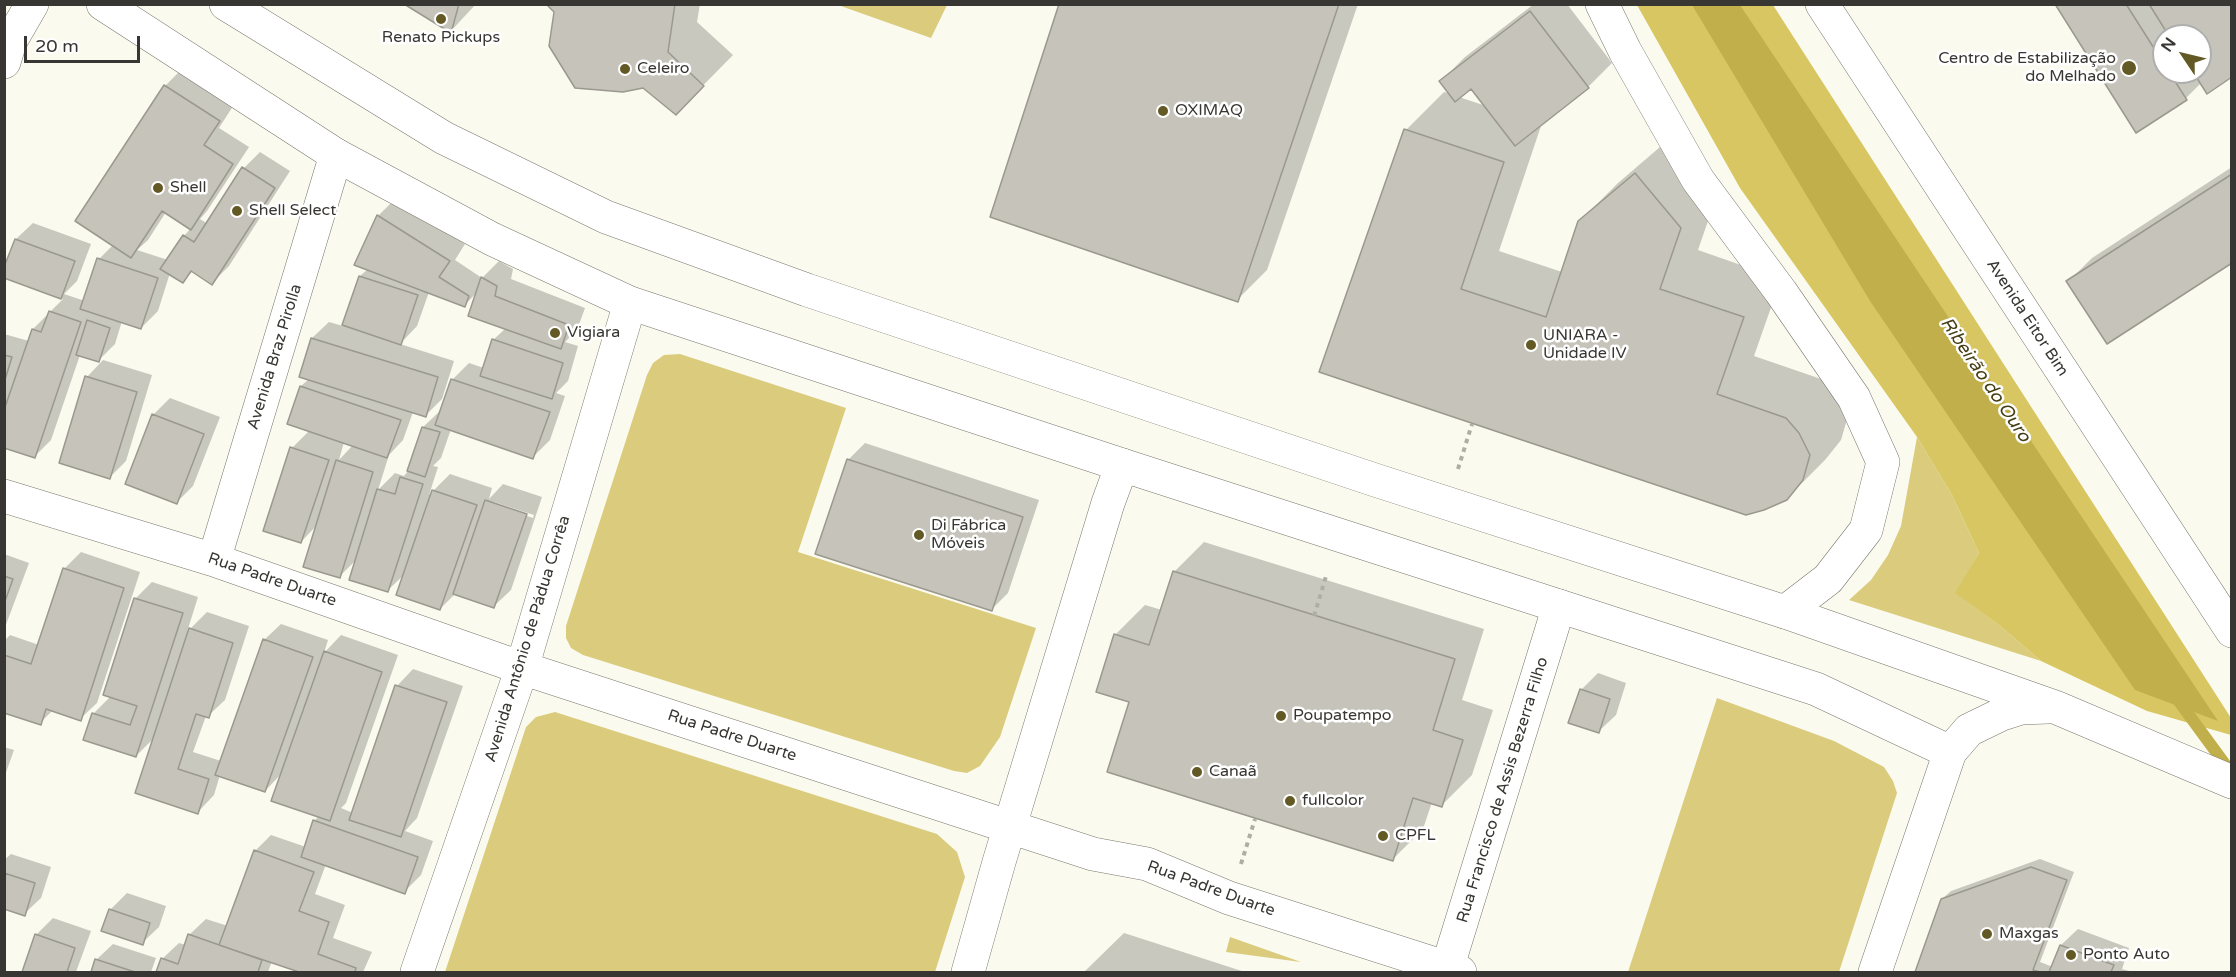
<!DOCTYPE html>
<meta charset="utf-8">
<style>
body{margin:0}
#map{position:relative;width:2236px;height:977px;overflow:hidden;background:#fbfaef;font-family:"Varela Round",sans-serif}
canvas{display:block}
.frame{position:absolute;inset:0;border:6px solid #373632;pointer-events:none}
.north{position:absolute;left:2152px;top:24px;width:60px;height:60px;box-sizing:border-box;background:#fff;border:2px solid #afafad;border-radius:50%;rotate:305deg;font-size:16px;font-weight:700;line-height:24px;text-align:center;color:#373632}
.north::after{content:'';display:block;margin:auto;width:21px;height:27px;background:#625925;clip-path:polygon(50% 0,100% 100%,50% 72%,0 100%)}
.scale{position:absolute;left:24px;top:36px;width:116px;height:27px;box-sizing:border-box;border:3px solid #373632;border-top:0;padding-left:8px;font-size:18px;line-height:21px;white-space:nowrap;color:#373632;-webkit-text-stroke:4px #fff;paint-order:stroke}
</style>
<div id="map">
<canvas width="2236" height="977"></canvas>
<div class="frame"></div>
<div class="north">N</div>
<div class="scale">20 m</div>
</div>
<script>
const g = document.querySelector('canvas').getContext('2d');
g.lineJoin = 'round';
function fillPath(path, color) { g.fillStyle = color; g.fill(path, 'evenodd'); }
const poly = rows => new Path2D(rows.map(r => 'M' + r).join(''));
function trace(path, color, width, dash) { g.strokeStyle = color; g.lineWidth = width; g.lineCap = dash ? 'butt' : 'round'; g.setLineDash(dash || []); g.stroke(path); }
function drawText(font, color, halo, rows, align = 'center') {
  g.font = font + ' "Varela Round",sans-serif'; g.lineWidth = 5; g.setLineDash([]); g.textBaseline = 'middle'; g.strokeStyle = halo; g.fillStyle = color; for (const [text, x, y, turn = 0] of rows) {
    g.save(); g.translate(x, y); g.rotate((+turn || 0) * Math.PI / 180); g.textAlign = isNaN(turn) ? turn : align; if (halo) g.strokeText(text, 0, 0); g.fillText(text, 0, 0); g.restore();
  }
}
const green = poly([
 [838,5,947,4,947,5,931,38],
 [680,354,846,408,798,552,1036,628,1000,737,980,766,967,773,954,771,583,655,571,648,566,638,566,626,647,375,653,363,664,355],
 [1917,437,1952,495,1979,553,1956,593,1999,625,2041,661,1849,600,1871,580,1888,555,1901,526],
 [1717,698,1834,741,1884,767,1893,781,1897,793,1839,972,1628,972],
 [555,712,937,834,957,852,965,877,935,972,445,972,526,727,536,717],
 [1230,937,1301,962,1226,952]
]);
const forest = poly([
 [1637,5,1773,5,2231,718,2231,735,2147,711,2041,661,1999,625,1955,593,1979,553,1952,495,1917,437,1740,188]
]);
const water = poly([
 [1692,5,1740,5,2218,721,2135,690,1870,301]
]);
const shadow = poly([
 [407,4,476,4,451,31],
 [548,4,700,4,697,22,733,55,676,113],
 [1060,4,1358,4,1267,270,1237,300],
 [1534,4,1567,4,1612,63,1588,87,1542,123,1499,251,1562,272,1579,222,1618,183,1674,135,1719,189,1698,250,1781,279,1754,356,1824,380,1848,416,1841,440,1825,460,1786,499,1321,371,1406,130,1444,92,1451,94,1441,81,1465,57],
 [1472,87,1486,106,1459,97],
 [2056,4,2232,4,2201,83,2186,98],
 [2164,36,2200,36,2200,72,2164,72],
 [182,69,235,103,219,128,249,147,207,211,200,219,208,224,244,168,260,152,290,171,229,266,212,283,193,271,183,281,170,273,158,311,141,328,122,321,115,344,98,361,80,355,51,440,34,457,4,447,4,334,29,341,33,329,63,299,4,277,4,271,16,239,33,223,91,244,77,281,64,294,85,301,99,259,113,245,77,221,165,86],
 [166,212,191,228,184,236,168,260,137,250,148,240],
 [2232,167,2232,261,2068,282,2092,258],
 [395,199,465,244,455,260,482,278,499,261,513,269,511,279,585,308,577,330,565,342,578,346,568,381,556,393,565,396,550,440,533,457,451,429,441,458,433,466,438,467,429,495,450,474,492,488,489,499,503,484,542,497,511,590,494,606,456,593,440,609,406,573,388,590,356,560,340,576,317,525,301,542,292,448,310,430,288,423,301,386,309,379,312,338,329,322,343,326,360,276,368,269,356,265,378,216],
 [429,292,465,305,477,292,506,328,493,340,484,368,469,363,452,380,440,411,423,427,408,471,404,476,395,473,378,490,389,455,403,440,413,412,426,415,442,399,454,361,400,344,417,326],
 [344,442,353,445,339,460],
 [494,502,534,515,533,518,494,505],
 [103,360,152,375,126,461,110,477,87,377],
 [170,398,220,417,193,486,177,502,153,415],
 [865,443,1039,500,1008,593,991,610,848,460],
 [1204,542,1484,629,1462,700,1493,710,1472,775,1442,805,1432,802,1423,829,1393,859,1131,702,1115,635,1145,605,1162,610,1174,572],
 [81,552,140,572,97,703,80,719,53,710,40,723,4,711,4,641,10,635,39,645,64,569],
 [4,554,29,563,4,630],
 [152,582,198,597,187,632,207,612,249,626,225,700,208,716,206,716,193,752,221,761,264,640,281,624,328,640,324,653,341,635,398,655,346,803,341,808,353,813,397,686,413,669,463,686,417,818,405,831,433,841,421,875,404,892,326,864,315,894,345,905,333,938,372,952,363,972,304,972,272,961,268,972,158,972,162,959,179,943,186,945,189,935,206,919,228,926,255,851,271,835,306,847,314,821,319,816,282,773,265,791,220,775,214,795,198,812,155,737,136,756,93,714,111,696,135,599],
 [1598,673,1626,683,1616,715,1599,731,1581,690],
 [4,747,14,750,4,778],
 [11,854,51,867,41,898,24,914,4,908,4,860],
 [2040,859,2074,872,2040,962,2053,967,2061,945,2078,929,2129,948,2122,969,2133,972,1916,972,1942,899,1951,891],
 [127,893,166,906,159,927,142,943,110,910],
 [53,918,91,931,76,972,23,972,36,935],
 [1124,933,1245,972,1084,972],
 [113,944,156,958,151,972,92,972,96,960]
]);
const stream = poly([
 [2175,696,2230,771]
]);
const building = poly([
 [404,4,459,4,451,33,404,4],
 [546,4,675,4,668,52,704,86,676,115,643,88,623,92,575,88,549,46,554,12,546,4],
 [1059,4,1339,4,1238,302,990,217,1059,4],
 [2055,4,2126,4,2164,64,2164,72,2169,72,2187,100,2136,133,2055,4],
 [2149,4,2232,4,2232,77,2207,94,2193,72,2200,72,2200,36,2169,36,2149,4],
 [1530,11,1589,88,1515,146,1471,89,1455,102,1439,81,1530,11],
 [164,85,220,121,204,145,233,164,191,230,162,211,131,258,75,221,164,85],
 [1404,129,1504,162,1461,289,1546,317,1578,221,1635,173,1681,228,1660,289,1744,317,1717,394,1786,418,1799,433,1810,455,1803,480,1787,500,1764,510,1746,515,1319,372,1404,129],
 [242,167,275,188,212,285,191,271,183,283,160,269,183,235,194,242,242,167],
 [2232,174,2232,263,2107,344,2066,281,2232,174],
 [377,215,450,261,439,277,469,296,465,307,354,265,377,215],
 [15,239,75,261,61,299,4,278,4,267,15,239],
 [97,258,158,278,141,329,80,309,97,258],
 [359,276,418,295,401,345,342,325,359,276],
 [481,277,497,286,495,296,569,325,561,349,468,316,481,277],
 [49,311,81,322,35,458,4,448,4,410,32,329,41,332,49,311],
 [87,320,110,328,99,362,76,355,87,320],
 [311,338,438,377,426,417,299,377,311,338],
 [492,339,563,363,552,399,480,376,492,339],
 [4,355,12,357,4,383,4,355],
 [85,376,137,392,110,479,59,463,85,376],
 [451,379,550,412,533,459,435,425,451,379],
 [300,386,401,420,387,458,287,424,300,386],
 [152,414,204,434,177,504,125,484,152,414],
 [422,427,440,432,425,477,407,471,422,427],
 [290,447,329,460,301,543,263,531,290,447],
 [847,459,1023,517,992,611,815,554,847,459],
 [336,460,373,472,340,578,303,567,336,460],
 [400,477,423,484,388,592,349,580,377,489,395,494,400,477],
 [432,490,477,505,440,610,396,595,432,490],
 [485,500,527,514,494,608,453,594,485,500],
 [63,568,124,588,81,721,46,709,41,725,4,713,4,655,31,664,63,568],
 [1173,571,1455,659,1433,730,1463,740,1442,807,1413,798,1393,861,1107,772,1129,702,1096,692,1114,634,1149,645,1173,571],
 [4,576,13,579,4,604,4,576],
 [134,598,183,613,136,757,83,740,92,713,130,725,137,706,103,695,134,598],
 [189,628,233,643,209,718,196,714,178,769,209,779,198,814,135,793,189,628],
 [263,639,313,657,265,792,215,775,263,639],
 [324,651,382,672,330,821,271,801,324,651],
 [395,685,447,702,401,837,349,820,395,685],
 [1580,689,1610,699,1599,733,1568,723,1580,689],
 [313,820,418,857,405,894,301,857,313,820],
 [254,850,314,872,299,911,329,922,318,954,356,968,355,972,299,972,219,945,254,850],
 [2031,867,2067,880,2033,970,2040,972,1915,972,1941,899,2031,867],
 [4,873,35,883,25,916,4,909,4,873],
 [109,909,150,923,143,945,101,931,109,909],
 [35,934,75,948,67,972,22,972,35,934],
 [188,934,262,960,258,972,156,972,161,958,178,964,188,934],
 [2060,945,2114,965,2111,972,2049,972,2060,945],
 [95,959,135,972,91,972,95,959]
]);
const path = poly([
 [1458,469,1472,424],
 [1314,616,1327,573],
 [1241,864,1255,819]
]);
const minor = poly([
 [1602,4,1625,51,1698,180,1781,292,1854,398,1883,462,1866,530,1828,579,1785,612],
 [1822,4,2232,631],
 [4,62,10,42,32,4],
 [4,496,214,560,522,668,1093,854,1147,864,1229,898,1460,972],
 [214,560,336,155],
 [417,972,522,668,630,303],
 [968,972,999,862,1108,503,1122,465],
 [1446,972,1559,606],
 [1875,972,1950,752]
]);
const primary = poly([
 [103,4,336,155,492,239,630,303,1122,465,1816,689,1950,752,1969,730,2002,714,2021,708,2048,707],
 [226,4,444,138,606,217,807,290,1375,480,1785,612,2055,707,2232,782]
]);
const markers = [
 [441,19,6,"#625925"],
 [2129,68,8,"#625925"],
 [625,69,6,"#625925"],
 [1163,111,6,"#625925"],
 [158,188,6,"#625925"],
 [237,211,6,"#625925"],
 [555,333,6,"#625925"],
 [1531,345,6,"#625925"],
 [919,535,6,"#625925"],
 [1281,716,6,"#625925"],
 [1197,772,6,"#625925"],
 [1290,801,6,"#625925"],
 [1383,836,6,"#625925"],
 [1987,934,6,"#625925"],
 [2071,955,6,"#625925"]
];
const poiNames = [
 ["Renato Pickups",441,38,"center"],
 ["Centro de Estabilização",2116,59,"right"],
 ["do Melhado",2116,77,"right"],
 ["Celeiro",637,69],
 ["OXIMAQ",1175,111],
 ["Shell",170,188],
 ["Shell Select",249,211],
 ["Vigiara",567,333],
 ["UNIARA -",1543,336],
 ["Unidade IV",1543,354],
 ["Di Fábrica",931,526],
 ["Móveis",931,544],
 ["Poupatempo",1293,716],
 ["Canaã",1209,772],
 ["fullcolor",1302,801],
 ["CPFL",1395,836],
 ["Maxgas",1999,934],
 ["Ponto Auto",2083,955]
];
const streetNames = [
 ["Avenida Eitor Bim",2027,318,57],
 ["Avenida Braz Pirolla",275,357,-73],
 ["Rua Padre Duarte",272,580,19],
 ["Avenida Antônio de Pádua Corrêa",528,639,-73],
 ["Rua Padre Duarte",732,736,18],
 ["Rua Francisco de Assis Bezerra Filho",1503,790,-73],
 ["Rua Padre Duarte",1211,889,20]
];
const waterNames = [
 ["Ribeirão do Ouro",1985,380,56]
];
fillPath(green, '#dacb7d');
fillPath(forest, '#d8c663');
fillPath(water, '#c1af4b');
fillPath(shadow, '#0003');
trace(stream, '#c1af4b', 12);
fillPath(building, '#c6c4ba');
trace(building, '#9b998f', 1.5);
trace(minor, '#79786e', 34);
trace(primary, '#79786e', 34);
trace(path, '#afaea5', 4, [4.5, 4.5]);
trace(minor, '#fff', 33);
trace(primary, '#fff', 33);
for (const [x, y, r, color] of markers) { const dot = new Path2D(); dot.arc(x, y, r, 0, 2 * Math.PI); g.fillStyle = color; g.fill(dot); trace(dot, '#fff', 2); }
drawText('16px', '#373632', '#fff', poiNames, 'left');
drawText('16px', '#373632', '#fff', streetNames);
drawText('italic 18px', '#463e14', '#fff', waterNames);
</script>
